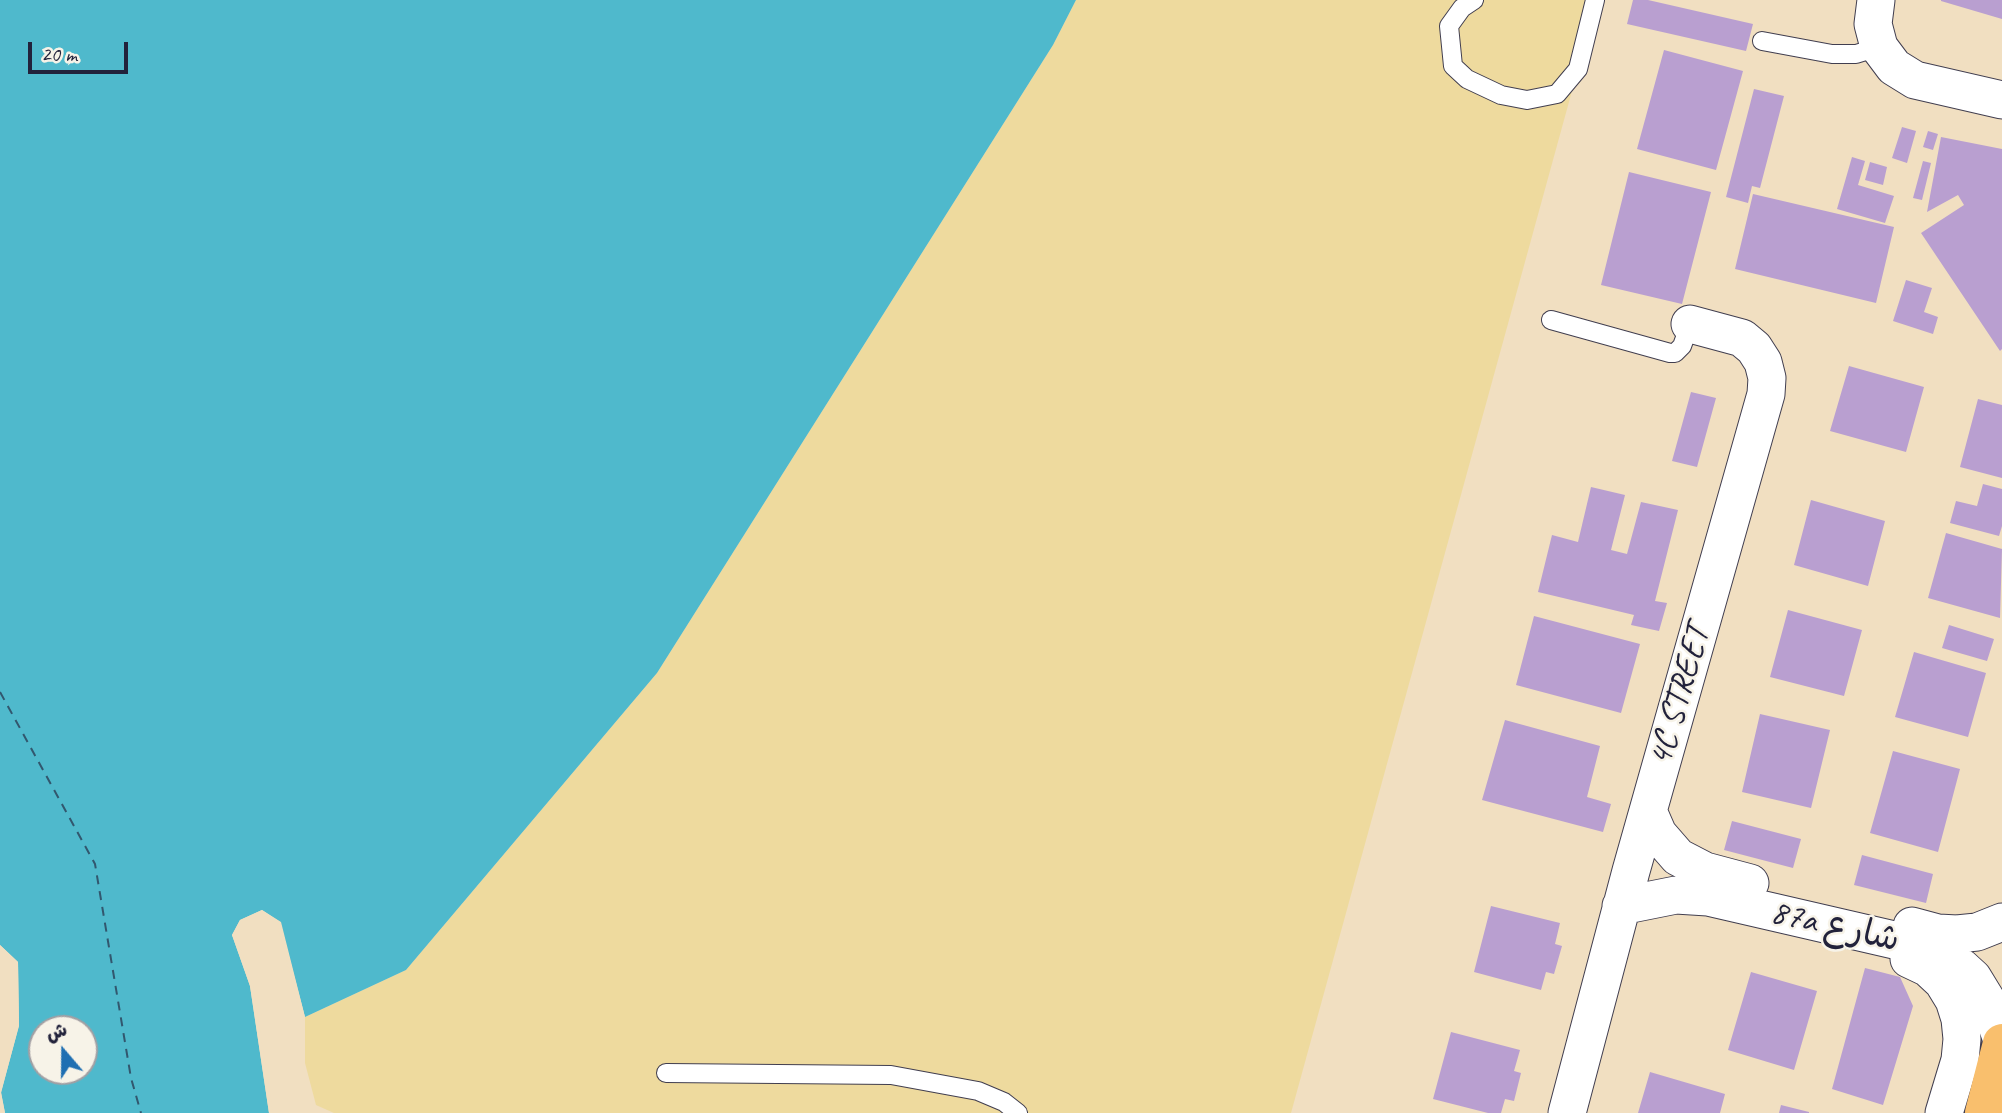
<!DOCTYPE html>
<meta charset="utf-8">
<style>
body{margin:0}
#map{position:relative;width:2002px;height:1113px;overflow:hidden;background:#f1dfc1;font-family:Caveat,"Playpen Sans Arabic",sans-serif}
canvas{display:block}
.north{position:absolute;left:28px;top:1015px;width:70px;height:70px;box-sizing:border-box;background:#f7f3e8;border:2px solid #a29fa3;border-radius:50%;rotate:340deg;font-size:19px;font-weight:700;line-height:28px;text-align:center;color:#22223b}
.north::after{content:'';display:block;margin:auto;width:24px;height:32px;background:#1f6fb2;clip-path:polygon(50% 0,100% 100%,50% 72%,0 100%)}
.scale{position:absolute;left:28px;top:42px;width:100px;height:32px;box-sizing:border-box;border:4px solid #22223b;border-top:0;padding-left:9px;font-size:21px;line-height:24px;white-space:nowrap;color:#22223b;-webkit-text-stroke:5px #f7f3e8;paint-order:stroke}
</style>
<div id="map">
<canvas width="2002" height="1113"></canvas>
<div class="north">ش</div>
<div class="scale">20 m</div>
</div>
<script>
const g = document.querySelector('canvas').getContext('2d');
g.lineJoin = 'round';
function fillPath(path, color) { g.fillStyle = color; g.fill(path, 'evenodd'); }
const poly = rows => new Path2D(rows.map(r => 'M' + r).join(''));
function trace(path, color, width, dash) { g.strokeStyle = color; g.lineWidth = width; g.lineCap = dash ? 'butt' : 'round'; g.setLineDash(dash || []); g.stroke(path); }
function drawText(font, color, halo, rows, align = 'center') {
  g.font = font + ' Caveat,"Playpen Sans Arabic",sans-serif'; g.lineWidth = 5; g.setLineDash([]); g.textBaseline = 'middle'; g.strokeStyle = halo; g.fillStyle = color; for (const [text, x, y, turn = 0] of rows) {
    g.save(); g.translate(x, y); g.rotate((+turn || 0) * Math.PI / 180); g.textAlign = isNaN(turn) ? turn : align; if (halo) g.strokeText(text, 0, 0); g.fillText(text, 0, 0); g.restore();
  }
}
const sand = poly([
 [1076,0,1597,0,1291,1113,334,1113,316,1105,305,1063,305,1017,406,970,657,673,1053,45]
]);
const water = poly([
 [0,0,1076,0,1053,45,657,673,406,970,305,1017,280,922,262,910,240,920,232,935,250,986,269,1113,5,1113,1,1093,19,1025,18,962,0,945],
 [42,1029,84,1029,84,1071,42,1071]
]);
const pier = poly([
 [262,910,281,922,305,1017,304,1021,301,1018,277,924,261,914,242,923,236,935,253,985,273,1113,269,1113,250,986,232,935,240,920],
 [0,945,18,962,19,1026,1,1092,5,1113,2,1113,0,1106,0,1083,16,1025,14,964,0,950]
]);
const ferry = poly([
 [0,692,95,864,131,1078,141,1113]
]);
const building = poly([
 [1633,0,1648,0,1753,24,1746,51,1627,24],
 [1941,0,2002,0,2002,19,1941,1],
 [1664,50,1743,71,1716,170,1637,149],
 [1754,89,1784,96,1760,188,1752,186,1748,203,1726,197],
 [1902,127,1916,131,1907,163,1892,158],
 [1928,131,1938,134,1933,150,1923,147],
 [1941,137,2002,149,2002,349,2000,351,1921,233,1964,205,1958,195,1927,212],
 [1852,157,1865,161,1858,185,1894,196,1885,223,1837,209],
 [1923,161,1931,163,1922,200,1913,198],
 [1870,162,1887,167,1883,185,1865,180],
 [1629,172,1711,192,1682,304,1601,285],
 [1753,194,1894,227,1876,303,1735,269],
 [1906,280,1932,288,1924,312,1938,317,1933,334,1893,321],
 [1849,366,1924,387,1906,452,1830,431],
 [1691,392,1716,398,1697,467,1672,461],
 [1978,399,2002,405,2002,478,1960,467],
 [1983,484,2002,489,2002,526,1999,536,1950,523,1956,501,1977,506],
 [1591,487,1625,495,1611,550,1627,554,1641,502,1678,510,1655,601,1667,603,1659,631,1631,625,1634,615,1538,592,1552,535,1578,542],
 [1811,500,1885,521,1868,586,1794,565],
 [1946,533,2002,549,2000,618,1928,598],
 [1788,610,1862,630,1844,696,1770,677],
 [1534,616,1640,644,1621,713,1516,685],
 [1949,625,1994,639,1987,661,1942,648],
 [1914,652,1986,673,1968,737,1895,717],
 [1760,714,1830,730,1811,808,1742,792],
 [1505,720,1600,746,1587,797,1611,804,1603,832,1482,800],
 [1893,751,1960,769,1938,852,1870,833],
 [1732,821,1801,839,1793,868,1724,850],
 [1862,855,1933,874,1926,903,1854,885],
 [1491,906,1560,923,1555,944,1562,946,1554,974,1546,972,1541,990,1474,972],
 [1865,968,1900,977,1913,1006,1883,1105,1832,1089],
 [1751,972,1817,991,1794,1070,1728,1050],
 [1451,1032,1520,1050,1514,1071,1521,1073,1514,1101,1505,1099,1501,1113,1488,1113,1433,1099],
 [1650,1072,1725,1094,1720,1113,1638,1113],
 [1781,1105,1809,1112,1809,1113,1779,1113]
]);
const lane = poly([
 [1474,0,1462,8,1449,26,1453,66,1467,79,1501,95,1527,100,1557,94,1578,69,1595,0],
 [1762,41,1832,54,1856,54,1879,47],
 [1551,320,1670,353,1675,353,1682,346,1690,324],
 [666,1073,891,1075,978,1091,1004,1102,1018,1113]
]);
const street = poly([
 [1876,0,1873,24,1879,47,1894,67,1915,80,2002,100],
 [1648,811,1658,834,1678,857,1705,871,1750,883],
 [1621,906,1676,895,1708,897,1933,949,1961,967,1973,978,1990,1006,2002,1040],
 [1912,926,1938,933,1957,934,1977,932,2002,922],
 [1909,959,1928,968,1943,982,1954,1000,1960,1019,1962,1039,1960,1060,1944,1113],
 [1567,1113,1631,871,1766,394,1767,378,1763,362,1754,348,1742,338,1690,324]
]);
const primary = poly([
 [1984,1113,2002,1043]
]);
const streetNames = [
 ["4C STREET",1680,696,-74],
 ["87a شارع",1835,927,13]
];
fillPath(sand, '#eeda9e');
fillPath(water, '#4fb9cc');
fillPath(pier, '#f1dfc1');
trace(ferry, '#32576e', 2, [9, 7]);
fillPath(building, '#b99fd0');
trace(lane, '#413e4f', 20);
trace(street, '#413e4f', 39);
trace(primary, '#413e4f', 41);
trace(lane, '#fff', 18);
trace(street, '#fff', 37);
trace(primary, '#f9bf6d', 38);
drawText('35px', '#22223b', '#f7f3e8', streetNames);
</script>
